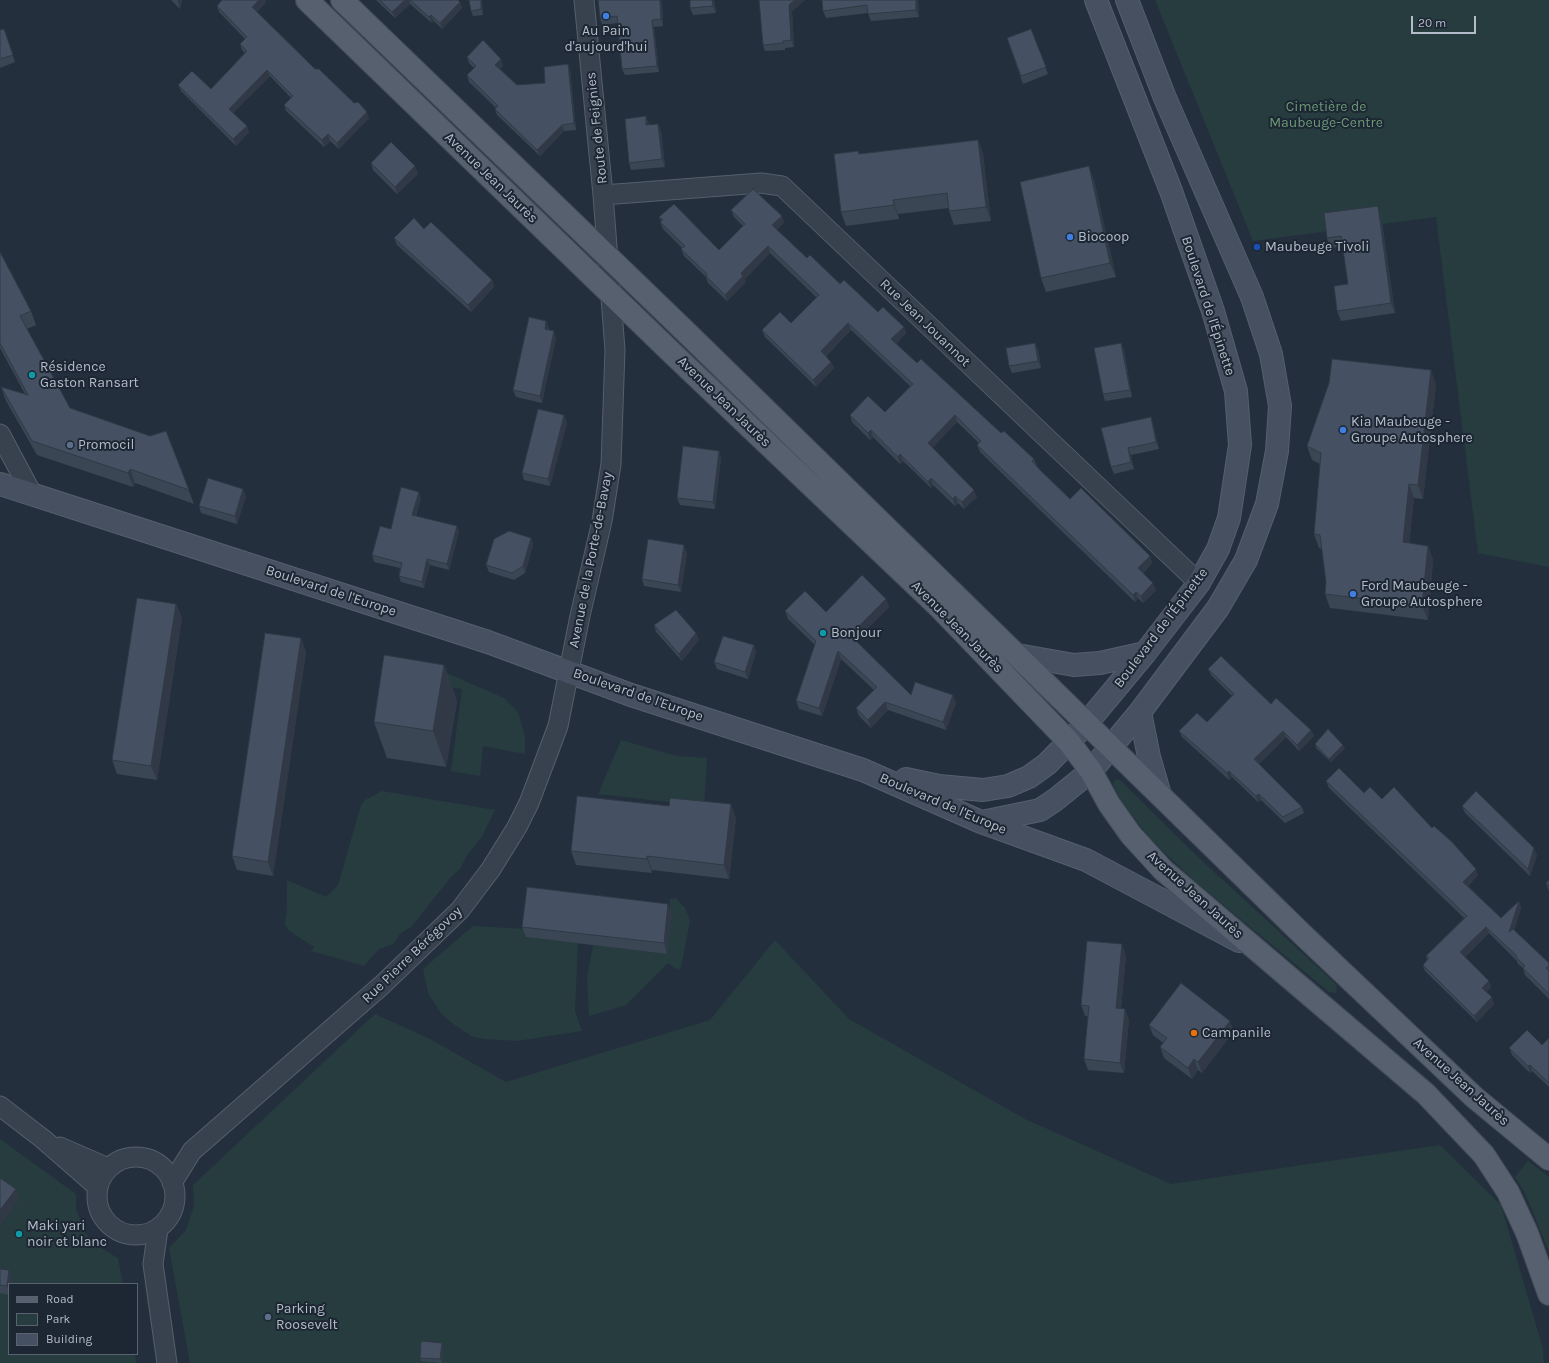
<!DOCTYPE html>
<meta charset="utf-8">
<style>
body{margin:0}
#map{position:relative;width:1549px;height:1363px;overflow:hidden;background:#242f3e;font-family:Karla,sans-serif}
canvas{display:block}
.legend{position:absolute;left:8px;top:1283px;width:130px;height:72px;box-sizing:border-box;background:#1d2633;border:1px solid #59626f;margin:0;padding:5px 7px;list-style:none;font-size:12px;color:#b4bcc9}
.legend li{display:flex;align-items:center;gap:8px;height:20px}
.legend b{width:20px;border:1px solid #59626f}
.scale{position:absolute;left:1411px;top:16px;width:65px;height:18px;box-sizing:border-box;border:2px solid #b4bcc9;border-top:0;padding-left:5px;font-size:12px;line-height:14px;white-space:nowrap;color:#b4bcc9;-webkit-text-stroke:3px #1d2633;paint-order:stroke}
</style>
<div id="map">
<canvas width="1549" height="1363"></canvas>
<ul class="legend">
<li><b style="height:5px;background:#56606e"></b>Road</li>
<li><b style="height:11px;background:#263c3f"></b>Park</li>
<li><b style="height:11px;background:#455162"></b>Building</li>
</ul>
<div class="scale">20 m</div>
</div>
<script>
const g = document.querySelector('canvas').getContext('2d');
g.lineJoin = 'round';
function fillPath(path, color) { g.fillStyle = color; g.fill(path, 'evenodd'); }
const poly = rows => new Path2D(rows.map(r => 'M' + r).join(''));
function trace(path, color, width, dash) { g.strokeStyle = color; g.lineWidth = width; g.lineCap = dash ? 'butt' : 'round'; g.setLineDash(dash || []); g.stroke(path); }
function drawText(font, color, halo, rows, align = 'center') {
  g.font = font + ' Karla,sans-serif'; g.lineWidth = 4; g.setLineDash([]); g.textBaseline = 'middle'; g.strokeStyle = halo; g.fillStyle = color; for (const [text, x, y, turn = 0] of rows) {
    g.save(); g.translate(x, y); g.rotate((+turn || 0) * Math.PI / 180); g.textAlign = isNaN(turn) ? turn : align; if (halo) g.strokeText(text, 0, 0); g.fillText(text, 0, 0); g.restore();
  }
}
const green = poly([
 [1155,0,1549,0,1549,567,1478,553,1436,217,1253,241],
 [417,660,504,698,518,712,525,736,525,754,483,746,480,776,451,771,462,689,414,682],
 [621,740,677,756,707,758,704,806,598,794],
 [1115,779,1120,780,1199,858,1337,985,1336,993,1329,992,1197,883,1151,840,1120,799,1113,784],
 [382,791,495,810,481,838,467,855,460,869,451,877,411,927,400,934,393,944,379,949,364,966,311,951,314,947,288,930,285,924,287,909,287,880,326,897,338,885,361,805,365,800],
 [676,898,685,908,690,921,681,967,678,970,668,963,626,1005,589,1016,587,977,593,945,667,954,672,915,669,914,670,899],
 [473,926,527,929,526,937,578,943,575,1011,582,1031,517,1041,485,1039,473,1037,453,1024,440,1012,428,993,423,969],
 [775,940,849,1019,1025,1119,1171,1184,1440,1145,1501,1205,1543,1349,1544,1363,190,1363,169,1248,186,1230,194,1206,193,1185,375,1014,430,1039,506,1082,710,1020],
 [0,1139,76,1194,76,1209,85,1232,94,1244,118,1258,123,1284,9,1284,9,1354,135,1354,136,1363,0,1363],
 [1528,1161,1549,1177,1549,1252,1525,1193,1515,1177]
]);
const street = poly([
 [603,195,761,183,782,186,1199,583],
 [0,434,32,494],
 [0,1106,43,1139,98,1187],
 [60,1147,108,1168],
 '97 1196a39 39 0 1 1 78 0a39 39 0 1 1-78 0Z',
 [172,1183,192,1151,382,985,460,910,491,869,517,827,529,803,558,726,580,616,602,521,611,464,615,350,603,195,584,0],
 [158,1229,153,1264,167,1363]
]);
const secondary = poly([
 [0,484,488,642,631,695,863,770,981,822,1086,860,1239,941],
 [1017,655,1074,665,1100,663,1145,653],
 [1140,712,1149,757,1160,795],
 [906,779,939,786,983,790,1008,786,1029,777,1047,764,1086,724,1145,653,1199,583,1218,549,1229,518,1240,445,1236,391,1213,311,1171,191,1096,0],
 [982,822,1040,810,1055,800,1091,771,1140,712,1218,608,1246,560,1267,504,1277,451,1280,406,1271,354,1252,297,1165,98,1127,0]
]);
const primary = poly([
 [307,0,672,353,939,607,1069,742,1091,771,1109,804,1131,835,1163,870,1426,1094,1484,1155,1508,1192,1527,1233,1549,1294],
 [342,0,686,332,1302,934,1474,1097,1549,1159]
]);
const wall = poly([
 [171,0,182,0,180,9],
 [222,0,266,0,266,2,257,12,311,65,369,118,339,149,330,141,324,147,286,111,284,105,291,98,270,76,233,113,247,126,249,132,236,146,181,91,178,85,211,89,245,53,242,50,240,44,245,39,219,12,217,6],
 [376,0,458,0,460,2,462,8,442,29,434,21,432,23,410,4,395,18],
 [469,0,482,0,483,15,473,16,471,11],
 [690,0,714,0,716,13,693,15,690,8],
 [822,0,918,0,919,17,871,21,868,13,826,18,823,11],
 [662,2,663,26,654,27,659,72,625,75,622,69,618,23,602,25,600,18],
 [792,12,794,47,785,48,785,50,765,51,763,45],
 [4,29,15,62,0,68,0,30],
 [1031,29,1048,74,1023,84,1007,38],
 [467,57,503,65,500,69,517,85,545,83,568,64,570,70,576,130,564,131,540,156,497,115,495,109,496,108,469,82,467,75,474,68,469,63],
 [649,123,649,125,658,124,661,131,665,167,631,170,629,163],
 [978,140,983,154,991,221,954,225,949,211,949,208,898,214,899,219,846,226,841,212,858,151,859,154],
 [371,163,415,166,418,174,397,194,373,170],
 [1094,180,1116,277,1046,292,1041,278],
 [731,210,784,222,777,230,807,258,878,312,904,327,906,333,896,344,917,363,1001,433,1034,459,1036,464,1040,470,1070,499,1150,556,1152,563,1143,573,1156,590,1143,603,1138,598,1135,602,980,452,977,445,979,443,957,422,932,448,977,497,964,509,958,503,955,506,933,485,931,488,903,461,900,464,873,437,870,440,852,422,850,415,885,412,910,386,851,330,826,356,831,362,834,368,816,387,765,337,762,330,791,323,817,298,770,253,745,279,746,282,727,301,708,283,706,277,684,256,681,249,682,248,663,229,660,222,661,221,659,217,719,250,743,226,734,217],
 [1381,216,1395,313,1341,321,1337,311,1348,284,1343,246,1331,248,1327,238],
 [424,229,492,280,494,287,471,312,397,245,394,238],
 [0,252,31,311,36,325,27,329,70,408,150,436,166,431,194,504,135,483,133,487,37,455,6,401,1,387,25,394,0,348],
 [549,328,549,330,556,338,542,403,516,397,513,390],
 [1035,343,1038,350,1041,368,1012,373,1009,366],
 [1121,343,1124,350,1132,397,1105,401,1103,394],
 [1436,384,1423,499,1414,498,1409,543,1428,546,1433,560,1428,620,1330,608,1325,594,1326,582,1322,549,1319,548,1314,534,1320,464,1312,460,1307,446],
 [564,415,567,423,550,486,524,480,522,473],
 [1151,417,1153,424,1159,449,1131,455,1134,469,1114,474,1111,467],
 [719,451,721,458,715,509,680,505,677,498],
 [246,496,237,524,201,513,199,506],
 [421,498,416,516,459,532,449,570,430,565,424,588,401,582,399,576,400,568,374,562,372,555,391,529],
 [531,538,533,545,525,573,514,580,489,572,486,565],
 [687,553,681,592,644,586,642,579],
 [886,599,889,607,855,641,911,695,956,703,946,730,888,710,871,728,859,716,856,708,874,690,841,659,822,716,799,709,796,701,815,645,788,619,785,611,826,612],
 [176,604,182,618,157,780,117,774,112,760],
 [654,625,696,633,699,640,682,661,656,632],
 [301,638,306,652,273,876,237,870,232,856],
 [754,645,756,652,748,679,717,669,714,662],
 [444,665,457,701,446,767,387,758,374,722],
 [1208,669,1271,704,1311,730,1314,736,1299,751,1286,737,1259,764,1302,807,1304,813,1285,823,1261,800,1258,802,1232,777,1229,780,1182,737,1179,731,1207,722,1232,696,1211,675],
 [1315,744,1345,748,1331,762,1316,748],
 [1326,781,1364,793,1382,799,1432,828,1478,875,1468,886,1501,918,1519,901,1521,908,1514,930,1549,963,1549,999,1525,975,1523,968,1518,964,1517,961,1489,933,1465,957,1489,981,1491,987,1486,992,1494,1004,1477,1022,1425,971,1423,965,1427,960,1426,956,1464,918,1329,788],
 [1462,806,1537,855,1530,876,1465,813],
 [736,818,729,879,652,870,652,873,576,865,571,851],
 [1549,880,1549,891,1546,883],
 [672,915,667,954,526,937,522,927],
 [1126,955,1121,1009,1129,1019,1124,1073,1088,1070,1084,1059,1088,1016,1085,1016,1081,1005],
 [1149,1025,1234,1031,1202,1073,1198,1070,1192,1079,1164,1058,1160,1047,1163,1043,1153,1035],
 [1549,1038,1549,1087,1532,1071,1530,1073,1512,1055,1509,1048,1542,1045],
 [0,1269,13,1279,9,1284,9,1295,0,1293],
 [442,1343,443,1347,442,1363,421,1361,420,1358]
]);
const shadedWall = poly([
 [178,0,182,0,180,9,178,2],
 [259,0,266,0,266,2,255,14,252,7],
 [405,0,409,0,410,4,395,18,392,12],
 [481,0,482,0,483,15,481,9],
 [660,0,661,0,662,2,663,26,661,19],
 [712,0,714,0,716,13,713,6],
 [795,0,805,0,792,12,794,47,791,40,789,5],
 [916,0,918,0,919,17,916,10],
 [460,2,462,8,442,29,440,23],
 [431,15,434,21,432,23,429,17],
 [652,20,654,27,659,72,657,66],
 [501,59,503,65,497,71,495,65],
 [568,64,570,70,576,130,574,123],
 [267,70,270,76,231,115,229,109],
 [367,112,369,118,339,149,337,143],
 [646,116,649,123,649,132,646,125],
 [658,124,661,131,665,167,662,159],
 [562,125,564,131,540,156,537,150],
 [247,126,249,132,236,146,233,139],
 [328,134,330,141,324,147,322,140],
 [978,140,983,154,991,221,986,207],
 [415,166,418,174,397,194,395,187],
 [1089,166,1094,180,1116,277,1110,263],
 [893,200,898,214,899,219,894,205],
 [1378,206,1381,216,1395,313,1391,303],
 [782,216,784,222,775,232,772,225],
 [768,246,770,253,745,279,746,282,727,301,725,295,741,273],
 [492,280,494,287,471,312,468,305],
 [546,321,549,328,547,336,545,329],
 [848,323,851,330,823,358,821,351],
 [904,327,906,333,894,346,891,339],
 [554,331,556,338,542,403,540,396],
 [1035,343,1038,350,1041,368,1038,361],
 [1121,343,1124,350,1132,397,1130,390],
 [831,362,834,368,816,387,813,380],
 [1431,370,1436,384,1423,499,1418,485],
 [564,415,567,423,550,486,548,479],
 [955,415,957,422,930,450,928,443],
 [1151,417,1153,424,1159,449,1156,442],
 [871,430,873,437,870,440,868,433],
 [1128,448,1131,455,1134,469,1131,462],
 [719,451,721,458,715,509,713,502],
 [900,454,903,461,900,464,898,457],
 [130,469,135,483,133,487,128,473],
 [931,478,933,485,931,488,928,482],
 [1409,484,1414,498,1408,556,1403,542],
 [243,489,246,496,237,524,235,516],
 [974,490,977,497,964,509,962,502],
 [419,492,421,498,414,521,412,515],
 [955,496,958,503,955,506,953,499],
 [457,526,459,532,449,570,447,564],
 [531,538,533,545,525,573,523,566],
 [684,545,687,553,681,592,678,585],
 [1428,546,1433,560,1428,620,1422,606],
 [1150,556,1152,563,1140,575,1138,568],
 [427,559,430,565,424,588,422,582],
 [1153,583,1156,590,1143,603,1141,596],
 [1136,592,1138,598,1135,602,1133,595],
 [886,599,889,607,853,643,850,635],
 [176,604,182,618,157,780,151,766],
 [696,633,699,640,682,661,679,654],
 [301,638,306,652,273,876,268,862],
 [754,645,756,652,748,679,745,672],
 [838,651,841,659,822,716,819,708],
 [444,665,457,701,446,767,433,731],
 [953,695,956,703,946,730,943,722],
 [885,702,888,710,871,728,868,720],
 [1311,730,1314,736,1299,751,1297,745],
 [1283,731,1286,737,1257,766,1254,759],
 [1343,745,1345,748,1331,762,1329,759],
 [1229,771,1232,777,1229,780,1227,773],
 [1259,794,1261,800,1258,802,1256,796],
 [731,804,736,818,729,879,724,865],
 [1534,848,1537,855,1530,876,1528,869],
 [647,856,652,870,652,873,647,859],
 [1476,869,1478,875,1465,888,1463,882],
 [1519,901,1521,908,1512,939,1509,932],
 [668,904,672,915,667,954,664,943],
 [1486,927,1489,933,1463,959,1460,952],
 [1122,944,1126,955,1120,1019,1116,1008],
 [1489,981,1491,987,1484,994,1482,988],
 [1492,997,1494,1004,1477,1022,1474,1016],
 [1125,1009,1129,1019,1124,1073,1120,1063],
 [1230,1021,1234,1031,1202,1073,1198,1062],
 [1194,1059,1198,1070,1192,1079,1188,1068],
 [1530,1065,1532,1071,1530,1073,1528,1066],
 [16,1189,19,1200,0,1226,0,1210],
 [9,1270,13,1279,12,1284,9,1284,9,1291,7,1286],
 [442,1343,443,1347,442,1363,440,1359]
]);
const building = poly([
 [222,0,259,0,252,7,311,65,315,69,319,69,354,103,358,102,367,112,337,143,328,134,322,140,284,105,293,96,267,70,229,109,247,126,233,139,178,85,192,71,211,89,247,51,240,44,247,37,217,6,222,0],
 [380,0,405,0,392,12,380,0],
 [410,0,458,0,460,2,440,23,431,15,429,17,410,0],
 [469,0,481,0,481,9,471,11,469,0],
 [598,0,660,0,661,19,652,20,657,66,622,69,617,16,600,18,598,0],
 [690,0,712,0,713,6,690,8,690,0],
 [759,0,795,0,789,5,791,40,783,41,783,43,763,45,759,0],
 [822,0,916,0,916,10,868,14,867,5,823,11,822,0],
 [4,29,13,55,0,59,0,30,4,29],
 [1031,29,1046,67,1021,76,1007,38,1031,29],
 [483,40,501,59,495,65,517,85,545,83,544,67,568,64,574,123,562,125,537,150,495,109,498,106,467,75,476,66,467,57,483,40],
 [646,116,646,125,658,124,662,159,629,163,625,119,646,116],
 [978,140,986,207,949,211,947,193,893,200,894,205,841,212,834,154,858,151,859,154,978,140],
 [391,142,415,166,395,187,371,163,391,142],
 [1089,166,1110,263,1041,278,1020,182,1089,166],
 [753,189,782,216,772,225,807,258,810,255,840,284,844,280,878,312,883,307,904,327,891,339,917,363,921,359,1001,433,1004,431,1034,459,1032,461,1040,470,1070,499,1081,488,1150,556,1138,568,1153,583,1141,596,1136,592,1133,595,977,445,981,441,955,415,928,443,974,490,962,502,955,496,953,499,931,478,928,482,900,454,898,457,871,430,868,433,850,415,868,396,885,412,913,384,848,323,821,351,831,362,813,380,762,330,780,312,791,323,819,295,768,246,741,273,743,276,725,295,706,276,707,274,681,249,685,246,660,222,663,220,659,217,674,204,719,250,745,224,731,210,753,189],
 [1378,206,1391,303,1337,311,1334,286,1348,284,1341,236,1327,238,1324,213,1378,206],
 [414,218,424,229,431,222,492,280,468,305,394,238,414,218],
 [0,252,31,311,20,316,70,408,150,436,166,431,189,490,130,469,128,473,32,441,1,387,28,395,0,343,0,252],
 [529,317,546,321,545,329,554,331,540,396,513,390,529,317],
 [1035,343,1038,361,1009,366,1006,348,1035,343],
 [1121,343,1130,390,1103,394,1094,348,1121,343],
 [1332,359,1431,370,1418,485,1409,484,1403,542,1428,546,1422,606,1325,594,1326,582,1320,535,1314,534,1321,453,1307,446,1329,383,1332,359],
 [538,409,564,415,548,479,522,473,538,409],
 [1151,417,1156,442,1128,448,1131,462,1111,467,1101,428,1151,417],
 [683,446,719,451,713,502,677,498,683,446],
 [208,478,243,489,235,516,199,506,208,478],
 [401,487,419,492,412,515,457,526,447,564,427,559,422,582,399,576,402,563,372,555,380,526,391,529,401,487],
 [509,531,531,538,523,566,512,573,486,565,494,539,509,531],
 [648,539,684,545,678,585,642,579,648,539],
 [862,575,886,599,850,635,911,695,915,682,953,695,943,722,885,702,868,720,856,708,877,687,838,651,819,708,796,701,816,641,785,611,805,591,826,612,862,575],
 [137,598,176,604,151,766,112,760,137,598],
 [676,610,696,633,679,654,654,625,676,610],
 [265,633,301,638,268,862,232,856,265,633],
 [723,636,754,645,745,672,714,662,723,636],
 [384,655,444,665,433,731,374,722,384,655],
 [1221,656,1271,704,1276,698,1311,730,1297,745,1283,731,1254,759,1302,807,1283,817,1259,794,1256,796,1229,771,1227,773,1179,731,1197,713,1207,722,1234,694,1208,669,1221,656],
 [1328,729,1343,745,1329,759,1315,744,1328,729],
 [1339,768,1364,793,1370,787,1382,799,1394,787,1432,828,1434,826,1452,842,1476,869,1463,882,1501,918,1519,901,1509,932,1513,929,1549,963,1549,966,1546,968,1549,971,1549,994,1523,968,1525,966,1516,957,1517,956,1486,927,1460,952,1489,981,1482,988,1492,997,1474,1016,1423,965,1429,958,1426,956,1467,916,1326,781,1339,768],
 [1476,791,1534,848,1528,869,1462,806,1476,791],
 [577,796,669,806,670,798,731,804,724,865,647,856,647,859,571,851,577,796],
 [1549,880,1549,886,1546,883,1549,880],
 [527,887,668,904,664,943,522,927,527,887],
 [1087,941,1122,944,1116,1008,1125,1009,1120,1063,1084,1059,1089,1006,1081,1005,1087,941],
 [1181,983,1230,1021,1198,1062,1194,1059,1188,1068,1160,1047,1167,1038,1149,1025,1181,983],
 [1527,1030,1542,1045,1549,1038,1549,1083,1530,1065,1528,1066,1509,1048,1527,1030],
 [0,1178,16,1189,0,1210,0,1178],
 [0,1269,9,1270,7,1286,0,1285,0,1269],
 [421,1341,442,1343,440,1359,420,1358,421,1341]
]);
const markers = [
 [606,16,4,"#3f7fe0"],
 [1070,237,4,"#3f7fe0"],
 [1257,247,4,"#1a4fb4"],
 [32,375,4,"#0f9aa8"],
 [1343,430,4,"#3f7fe0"],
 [70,445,4,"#5c6f8a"],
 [1353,594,4,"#3f7fe0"],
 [823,633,4,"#0f9aa8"],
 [1194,1033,4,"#e8710a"],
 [19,1234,4,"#0f9aa8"],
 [268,1317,4,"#5c6f8a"]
];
const poiNames = [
 ["Au Pain",606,31,"center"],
 ["d'aujourd'hui",606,47,"center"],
 ["Biocoop",1078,237],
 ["Maubeuge Tivoli",1265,247],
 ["Résidence",40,367],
 ["Gaston Ransart",40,383],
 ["Kia Maubeuge -",1351,422],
 ["Groupe Autosphere",1351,438],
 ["Promocil",78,445],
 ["Ford Maubeuge -",1361,586],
 ["Groupe Autosphere",1361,602],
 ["Bonjour",831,633],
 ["Campanile",1202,1033],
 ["Maki yari",27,1226],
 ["noir et blanc",27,1242],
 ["Parking",276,1309],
 ["Roosevelt",276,1325]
];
const parkNames = [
 ["Cimetière de",1326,107],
 ["Maubeuge-Centre",1326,123]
];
const streetNames = [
 ["Route de Feignies",597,128,-96],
 ["Avenue Jean Jaurès",491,178,44],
 ["Boulevard de l'Épinette",1208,306,72],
 ["Rue Jean Jouannot",925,323,44],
 ["Avenue Jean Jaurès",724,402,44],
 ["Avenue de la Porte-de-Bavay",591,560,-79],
 ["Boulevard de l'Europe",331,591,18],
 ["Avenue Jean Jaurès",957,627,45],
 ["Boulevard de l'Épinette",1161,628,-53],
 ["Boulevard de l'Europe",638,695,19],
 ["Boulevard de l'Europe",943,804,23],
 ["Avenue Jean Jaurès",1195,895,42],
 ["Rue Pierre Bérégovoy",412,955,-44],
 ["Avenue Jean Jaurès",1461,1082,42]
];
fillPath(green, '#263c3f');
trace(street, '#565f6c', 21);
trace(secondary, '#565f6c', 24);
trace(primary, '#414a57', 24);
trace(street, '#38414e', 19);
trace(secondary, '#465061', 22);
trace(primary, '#56606e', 22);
fillPath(wall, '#3b4654');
fillPath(shadedWall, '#303945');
fillPath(building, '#455162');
trace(building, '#303945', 1);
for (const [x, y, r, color] of markers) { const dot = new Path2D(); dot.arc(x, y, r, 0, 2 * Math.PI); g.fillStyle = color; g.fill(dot); trace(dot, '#1d2633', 1.5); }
drawText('14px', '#b4bcc9', '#1d2633', poiNames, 'left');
drawText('14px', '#6b9a76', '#1d2633', parkNames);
drawText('14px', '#b4bcc9', '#1d2633', streetNames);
</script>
